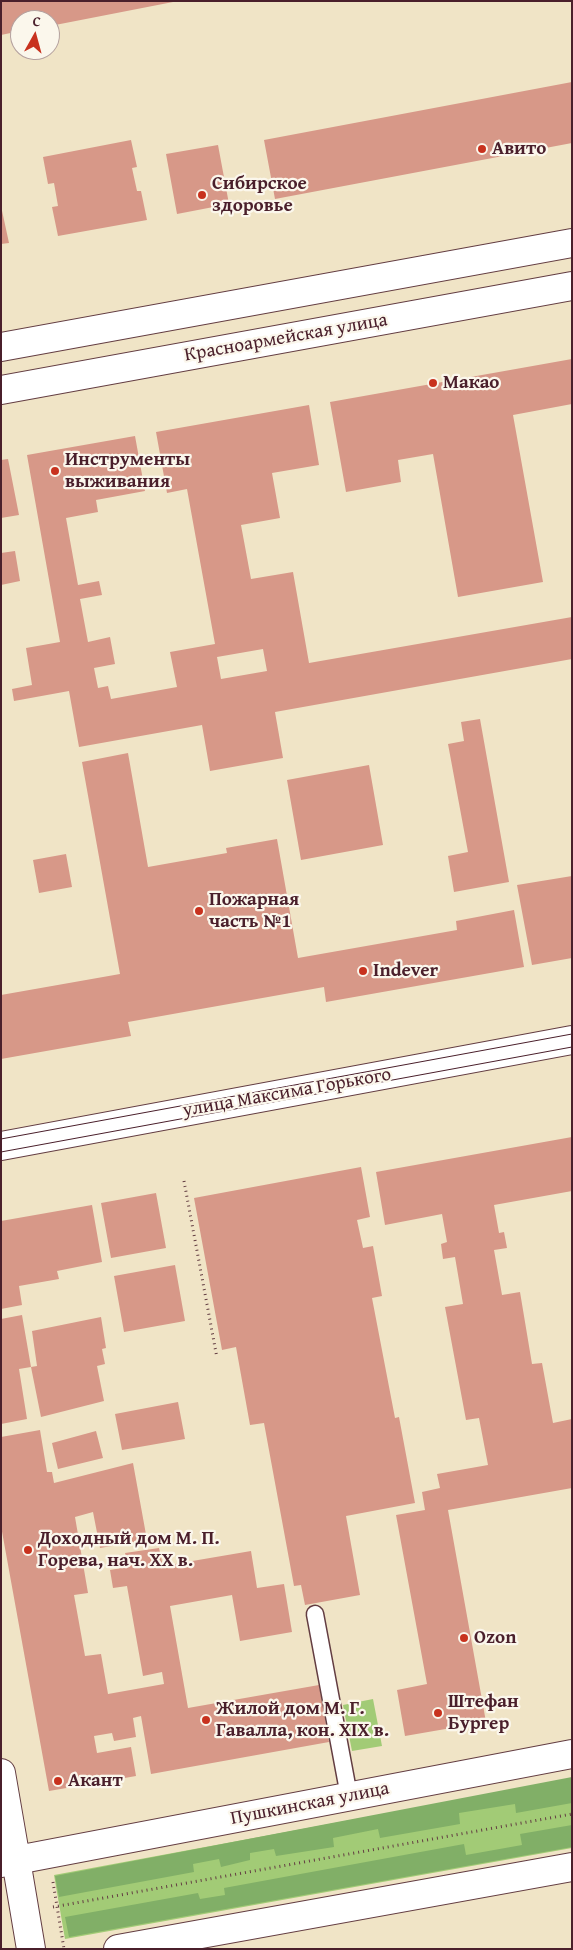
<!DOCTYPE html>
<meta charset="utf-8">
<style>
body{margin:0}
#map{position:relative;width:573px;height:1950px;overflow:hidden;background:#f0e4c6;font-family:"Gentium Book Plus",serif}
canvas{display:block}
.frame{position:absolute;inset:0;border:2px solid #4a1f2b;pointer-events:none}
.north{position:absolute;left:10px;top:10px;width:50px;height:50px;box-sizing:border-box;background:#fbf7ec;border:1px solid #b4a19f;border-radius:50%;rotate:7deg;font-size:14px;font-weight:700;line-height:20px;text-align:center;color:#4a1f2b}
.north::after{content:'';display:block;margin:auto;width:18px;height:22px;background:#c8321e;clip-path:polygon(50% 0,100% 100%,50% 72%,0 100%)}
</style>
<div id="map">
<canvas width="573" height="1950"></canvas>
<div class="frame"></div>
<div class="north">С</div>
</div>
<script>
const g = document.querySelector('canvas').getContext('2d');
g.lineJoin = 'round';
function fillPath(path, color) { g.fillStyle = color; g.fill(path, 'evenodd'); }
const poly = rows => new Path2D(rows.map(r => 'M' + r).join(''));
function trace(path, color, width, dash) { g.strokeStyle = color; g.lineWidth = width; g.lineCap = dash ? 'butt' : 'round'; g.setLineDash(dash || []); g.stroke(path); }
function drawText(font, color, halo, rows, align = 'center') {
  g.font = font + ' "Gentium Book Plus",serif'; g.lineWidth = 4.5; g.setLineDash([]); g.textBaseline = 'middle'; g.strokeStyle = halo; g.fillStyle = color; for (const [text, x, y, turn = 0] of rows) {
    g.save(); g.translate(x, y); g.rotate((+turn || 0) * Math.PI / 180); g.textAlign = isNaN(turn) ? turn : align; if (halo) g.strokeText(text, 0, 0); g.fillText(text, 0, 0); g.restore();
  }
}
const green = poly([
 [373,1699,382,1746,352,1751,343,1705],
 [572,1779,572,1848,65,1939,54,1875]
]);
const forest = poly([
 [572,1777,572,1803,516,1813,515,1804,459,1813,460,1824,380,1838,378,1829,333,1838,334,1847,276,1856,274,1849,250,1853,250,1860,221,1867,219,1859,193,1864,194,1872,59,1897,55,1876],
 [572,1825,572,1847,69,1937,65,1917,198,1893,200,1899,225,1895,224,1888,464,1844,466,1855,522,1845,520,1834]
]);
const building = poly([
 [1,1,173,1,173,2,50,26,50,20,20,20,20,31,1,35],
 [572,82,572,143,275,199,264,140],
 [131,140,137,167,132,168,137,191,141,191,147,220,58,236,52,207,58,206,54,183,48,184,43,157],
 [218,145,229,204,177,214,166,154],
 [1,206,9,243,1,244],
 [572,359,572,404,513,415,543,582,458,597,433,454,398,460,401,482,346,492,330,402],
 [309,405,319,465,272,473,280,518,241,525,251,579,293,572,309,663,572,617,572,659,275,712,283,758,210,771,202,725,79,747,69,691,14,701,12,689,32,685,26,648,60,642,27,455,135,436,145,491,96,500,98,512,66,518,78,585,99,581,102,595,80,599,88,642,110,637,115,664,94,668,98,688,108,686,111,699,177,687,170,652,215,644,187,489,167,493,156,432],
 [263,649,267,671,221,679,217,657],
 [8,459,19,515,1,518,1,460],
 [15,551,20,581,1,585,1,553],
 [480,719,509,882,454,892,448,856,468,852,448,744,464,741,461,722],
 [128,753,148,867,227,853,226,848,277,839,298,958,457,930,456,921,514,910,524,967,326,1002,324,987,128,1022,131,1036,1,1059,1,995,120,974,82,762],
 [369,765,383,845,301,860,287,780],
 [66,854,72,887,39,893,33,860],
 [572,876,572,958,532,965,517,885],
 [572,1137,572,1191,494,1205,499,1233,504,1232,507,1248,494,1250,502,1295,520,1292,532,1364,542,1363,553,1423,572,1419,572,1488,448,1510,486,1722,405,1736,397,1690,427,1684,396,1515,425,1510,422,1492,440,1488,437,1474,488,1465,479,1418,466,1420,445,1307,463,1304,455,1257,443,1259,441,1244,447,1242,442,1214,385,1225,376,1172],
 [361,1167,370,1217,357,1220,363,1248,373,1246,382,1296,372,1298,395,1418,399,1417,415,1503,346,1516,360,1595,305,1605,301,1585,294,1586,264,1423,250,1425,236,1347,222,1350,194,1198],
 [156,1193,166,1248,111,1258,101,1203],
 [92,1205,102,1262,57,1271,59,1279,19,1286,22,1305,1,1309,1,1221],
 [175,1265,185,1321,124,1332,114,1276],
 [22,1315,31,1367,19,1369,27,1419,1,1424,1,1319],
 [101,1317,106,1348,102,1349,105,1364,97,1366,104,1401,41,1417,31,1367,37,1366,32,1331],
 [178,1402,185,1439,122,1450,115,1414],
 [40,1430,47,1472,52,1472,54,1483,133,1463,147,1540,100,1548,93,1512,75,1517,88,1593,74,1595,85,1656,101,1654,108,1694,164,1684,162,1672,143,1676,127,1586,113,1588,110,1570,128,1567,125,1553,159,1548,163,1566,251,1551,257,1588,284,1584,292,1632,240,1641,232,1595,170,1606,188,1708,319,1685,329,1742,151,1774,141,1716,133,1718,136,1737,114,1741,112,1733,94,1736,97,1753,131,1747,136,1776,49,1791,1,1526,1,1437],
 [96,1431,103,1458,58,1469,52,1443]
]);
const path = poly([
 [184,1181,217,1358],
 [53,1882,64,1949],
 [53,1907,572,1814]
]);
const lane = poly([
 [315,1614,349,1796]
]);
const street = poly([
 [16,1860,31,1949]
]);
const secondary = poly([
 [1,1146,572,1040],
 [1,1773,16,1860],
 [1,1863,572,1754],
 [118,1949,572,1867]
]);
const primary = poly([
 [1,347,572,243],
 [1,390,572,286]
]);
const tram = poly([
 [1,1139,572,1034],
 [1,1152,572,1047]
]);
const markers = [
 [482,149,5,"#c8321e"],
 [202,195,5,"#c8321e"],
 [433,383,5,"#c8321e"],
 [55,471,5,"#c8321e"],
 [199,911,5,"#c8321e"],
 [363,971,5,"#c8321e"],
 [28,1550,5,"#c8321e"],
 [464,1638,5,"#c8321e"],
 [438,1713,5,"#c8321e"],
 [206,1720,5,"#c8321e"],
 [58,1781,5,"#c8321e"]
];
const poiNames = [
 ["Авито",492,149],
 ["Сибирское",212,184],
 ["здоровье",212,206],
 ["Макао",443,383],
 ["Инструменты",65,460],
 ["выживания",65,482],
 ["Пожарная",209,900],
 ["часть №1",209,922],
 ["Indever",373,971],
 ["Доходный дом М. П.",38,1539],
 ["Горева, нач. ХХ в.",38,1561],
 ["Ozon",474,1638],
 ["Штефан",448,1702],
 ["Бургер",448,1724],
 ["Жилой дом М. Г.",216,1709],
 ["Гавалла, кон. XIX в.",216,1731],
 ["Акант",68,1781]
];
const streetNames = [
 ["Красноармейская улица",286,338,-10],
 ["улица Максима Горького",287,1093,-10],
 ["Пушкинская улица",310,1804,-11]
];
fillPath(green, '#a2cb76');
fillPath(forest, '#81af67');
fillPath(building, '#d79888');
trace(lane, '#633d42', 19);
trace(street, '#633d42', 30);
trace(secondary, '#633d42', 30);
trace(primary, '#633d42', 30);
trace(path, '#633d42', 3, [1, 4]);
trace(lane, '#fff', 16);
trace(street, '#fff', 28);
trace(secondary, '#fff', 28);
trace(primary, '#fff', 28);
trace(tram, '#4a1f2b', 1);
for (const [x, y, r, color] of markers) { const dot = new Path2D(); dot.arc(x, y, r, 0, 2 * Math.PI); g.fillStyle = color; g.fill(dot); trace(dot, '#fbf7ec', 2); }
drawText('bold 19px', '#4a1f2b', '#fbf7ec', poiNames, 'left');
drawText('19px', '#4a1f2b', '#fbf7ec', streetNames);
</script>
